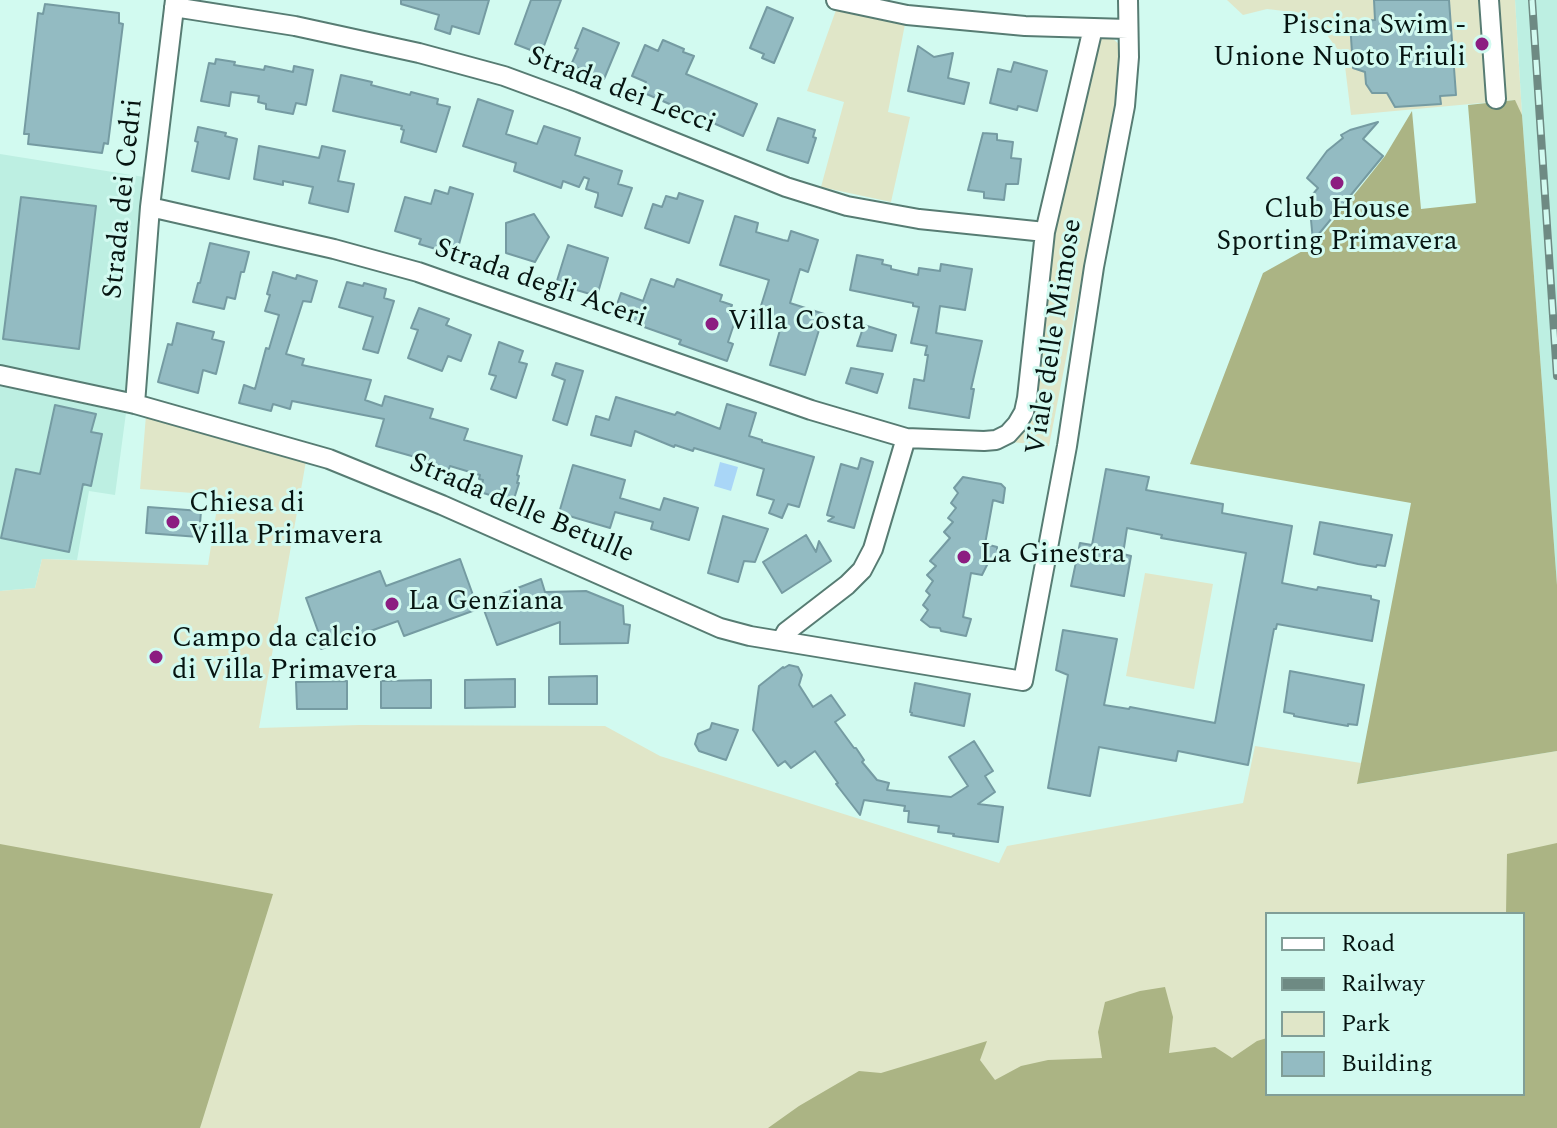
<!DOCTYPE html>
<style>
body{margin:0}
#map{position:relative;width:1557px;height:1128px;overflow:hidden;background:#d2faf0;font-family:Spectral,serif}
canvas{display:block}
.legend{position:absolute;left:1265px;top:912px;width:260px;height:184px;box-sizing:border-box;background:#d2faf0;border:2px solid #809e97;margin:0;padding:10px 14px;list-style:none;font-size:24px;color:#061411}
.legend li{display:flex;align-items:center;gap:16px;height:40px}
.legend b{width:40px;border:2px solid #809e97}
</style>
<div id="map">
<canvas width="1557" height="1128"></canvas>
<ul class="legend">
<li><b style="height:10px;background:#fff"></b>Road</li>
<li><b style="height:10px;background:#6e8a83"></b>Railway</li>
<li><b style="height:22px;background:#e0e6c8"></b>Park</li>
<li><b style="height:22px;background:#93bbc2"></b>Building</li>
</ul>
</div>
<script>
const g = document.querySelector('canvas').getContext('2d');
g.lineJoin = 'round';
function fillPath(path, color) { g.fillStyle = color; g.fill(path, 'evenodd'); }
const poly = rows => new Path2D(rows.map(r => 'M' + r).join(''));
function trace(path, color, width, dash) { g.strokeStyle = color; g.lineWidth = width; g.lineCap = dash ? 'butt' : 'round'; g.setLineDash(dash || []); g.stroke(path); }
function drawText(font, color, halo, rows, align = 'center') {
  g.font = font + ' Spectral,serif'; g.lineWidth = 6; g.setLineDash([]); g.textBaseline = 'middle'; g.strokeStyle = halo; g.fillStyle = color; for (const [text, x, y, turn = 0] of rows) {
    g.save(); g.translate(x, y); g.rotate((+turn || 0) * Math.PI / 180); g.textAlign = isNaN(turn) ? turn : align; if (halo) g.strokeText(text, 0, 0); g.fillText(text, 0, 0); g.restore();
  }
}
const built = poly([
 [1515,0,1557,0,1557,585,1522,115],
 [0,154,144,177,128,393,0,367],
 [0,386,126,413,115,495,89,491,77,560,42,559,35,588,0,591]
]);
const green = poly([
 [1227,0,1515,0,1522,115,1514,100,1351,115,1344,58,1324,31,1301,13,1267,9,1243,15],
 [836,10,905,24,888,112,910,117,891,202,821,187,844,102,807,91],
 [1103,38,1112,38,1120,45,1120,81,1049,446,1012,442,1027,429,1034,415,1054,231,1097,45],
 [146,415,306,461,259,728,359,725,605,726,660,756,999,863,1007,846,1243,803,1255,746,1361,763,1358,784,1557,751,1557,1128,0,1128,0,591,35,588,42,559,208,565,219,495,140,489],
 [1267,914,1523,914,1523,1094,1267,1094],
 [1145,573,1213,584,1194,689,1126,676]
]);
const forest = poly([
 [1515,100,1522,115,1557,585,1557,751,1357,784,1411,503,1190,464,1263,273,1315,244,1385,156,1412,111,1421,209,1476,203,1468,105],
 [1557,843,1557,1128,768,1128,799,1106,859,1071,881,1073,987,1041,980,1060,995,1080,1021,1066,1048,1060,1102,1058,1098,1032,1105,1002,1140,991,1165,987,1173,1017,1169,1053,1215,1047,1232,1058,1257,1041,1267,1038,1267,1094,1523,1094,1523,914,1506,914,1507,854],
 [0,844,273,894,200,1128,0,1128]
]);
const water = poly([
 [720,462,738,467,731,491,714,486]
]);
const building = poly([
 [401,0,489,0,479,34,452,26,450,34,435,29,439,15,401,4,401,0],
 [531,0,561,0,541,54,515,44,531,0],
 [1374,0,1449,0,1456,95,1440,96,1441,104,1395,107,1387,93,1372,93,1366,84,1365,72,1353,68,1350,22,1375,20,1374,0],
 [45,4,119,13,119,23,123,24,108,144,104,143,102,153,28,144,29,134,24,134,38,13,43,14,45,4],
 [767,7,793,18,774,63,762,58,764,54,750,48,767,7],
 [583,28,619,43,604,79,571,65,578,49,575,48,583,28],
 [663,40,684,49,683,52,694,56,686,74,757,104,743,136,642,92,646,82,632,76,645,45,658,51,663,40],
 [918,46,934,57,953,53,948,78,969,83,964,104,908,91,918,46],
 [216,59,235,62,234,65,264,70,265,66,293,72,294,66,313,70,306,105,296,103,293,114,266,109,266,104,258,102,259,96,231,92,229,106,201,101,209,63,215,64,216,59],
 [1014,62,1047,71,1037,111,1018,106,1017,110,990,103,998,69,1011,72,1014,62],
 [341,75,372,82,371,85,410,95,411,92,438,99,437,104,450,107,436,152,401,142,404,130,401,129,402,126,333,111,341,75],
 [478,99,513,111,506,134,537,144,544,126,580,138,575,155,622,171,618,184,632,188,622,216,595,207,598,196,598,193,586,189,589,179,584,177,579,187,563,181,561,188,514,171,516,163,463,146,478,99],
 [778,118,815,130,813,137,816,138,808,163,767,150,778,118],
 [1378,122,1363,139,1383,156,1313,241,1309,199,1318,188,1307,178,1327,151,1343,138,1341,135,1350,130,1378,122],
 [198,127,226,133,225,136,237,139,229,179,192,171,198,142,195,141,198,127],
 [983,133,997,134,997,140,1013,142,1011,158,1021,159,1018,184,1006,184,1004,200,984,198,984,192,968,190,983,133],
 [259,146,319,158,322,146,345,151,338,181,354,184,348,212,309,203,313,187,283,181,283,185,254,179,259,146],
 [450,187,473,194,456,255,419,244,421,239,395,231,405,197,431,204,435,190,448,194,450,187],
 [679,193,703,201,689,243,645,228,653,204,662,207,666,196,677,199,679,193],
 [21,197,96,206,79,349,3,339,21,197],
 [534,214,549,237,535,262,506,253,506,223,534,214],
 [735,216,758,223,756,232,783,240,788,241,791,231,818,240,808,272,800,269,790,303,824,314,805,375,770,365,780,330,756,322,769,280,720,265,735,216],
 [210,243,249,252,244,272,241,272,235,299,227,297,224,309,193,302,198,283,200,283,210,243],
 [568,245,608,258,597,296,556,284,568,245],
 [857,255,883,260,882,264,891,266,891,269,918,275,919,268,940,271,941,264,972,269,965,310,940,306,936,333,982,341,971,389,974,389,969,418,909,408,914,379,924,381,928,355,925,355,927,346,911,343,919,307,913,306,913,303,850,290,857,255],
 [273,272,296,279,297,275,317,281,311,302,303,301,286,354,304,359,302,365,371,380,365,400,382,406,385,396,433,409,430,418,468,429,464,440,522,456,517,475,519,476,517,483,519,483,513,502,480,492,483,480,479,479,480,475,450,466,448,471,432,466,433,462,376,446,384,419,292,401,290,409,273,404,271,411,239,403,244,385,255,389,266,348,269,349,279,315,265,311,270,295,267,294,273,272],
 [651,279,674,287,677,279,722,295,720,301,732,305,729,312,737,315,728,342,733,344,727,361,679,344,681,340,613,316,621,293,643,301,651,279],
 [347,282,363,286,364,283,386,289,384,298,394,301,378,353,363,349,373,317,339,307,347,282],
 [419,308,449,319,446,325,471,335,461,361,448,356,442,371,408,358,418,330,411,328,419,308],
 [177,323,214,332,212,339,224,342,216,374,203,370,198,393,158,382,168,344,172,345,177,323],
 [864,325,896,335,892,351,857,346,864,325],
 [499,342,523,351,519,362,527,364,516,398,491,389,496,376,489,374,499,342],
 [556,363,583,371,567,425,553,420,565,380,552,375,556,363],
 [851,368,883,374,877,393,846,383,851,368],
 [616,397,675,415,677,412,720,429,727,404,756,413,749,436,762,440,762,442,814,457,799,507,788,504,782,518,769,513,774,500,757,495,764,469,694,448,693,451,675,445,674,447,635,431,631,446,591,435,596,416,609,420,616,397],
 [55,405,96,414,91,432,102,434,91,486,83,484,69,552,1,538,16,469,40,474,55,405],
 [861,458,873,462,854,528,828,521,834,517,827,515,841,464,858,469,861,458],
 [573,465,625,480,620,498,660,510,664,498,698,508,689,540,651,529,653,522,615,512,610,528,559,513,573,465],
 [1106,469,1149,477,1146,490,1223,504,1222,513,1292,526,1282,583,1317,590,1318,587,1371,596,1371,599,1379,601,1372,641,1277,624,1276,629,1274,629,1248,765,1178,751,1176,761,1099,747,1090,796,1048,788,1068,675,1056,670,1063,630,1117,639,1104,705,1129,709,1130,707,1215,723,1231,634,1246,553,1161,538,1162,535,1127,528,1123,554,1131,556,1124,596,1071,586,1080,543,1092,545,1106,469],
 [963,477,1001,484,1005,488,1003,503,993,500,985,544,997,547,997,554,991,562,989,561,982,575,971,573,963,617,971,619,966,636,941,631,940,628,930,627,921,620,928,610,923,605,930,595,926,591,933,581,927,575,936,566,930,561,950,538,944,532,953,522,948,518,956,508,951,503,958,493,954,488,963,477],
 [148,507,201,511,199,537,146,533,148,507],
 [723,516,768,529,755,562,744,561,738,582,708,573,723,516],
 [1320,522,1392,535,1385,566,1377,565,1376,567,1358,564,1314,554,1320,522],
 [806,535,816,552,819,541,831,561,782,593,763,562,806,535],
 [460,559,478,609,404,636,398,621,321,649,310,634,318,631,306,598,380,571,386,586,460,559],
 [541,579,545,592,586,591,623,606,624,624,630,625,628,643,560,644,560,622,497,645,481,602,541,579],
 [789,665,798,667,802,675,799,685,813,707,831,695,845,715,835,722,854,748,856,748,864,760,862,762,877,780,889,783,887,790,951,797,968,786,949,757,974,741,993,771,985,776,995,792,978,804,1003,807,998,842,953,836,954,834,938,832,939,826,908,822,909,811,904,811,905,806,864,800,860,815,836,784,838,783,815,751,791,768,785,761,778,766,753,730,759,686,783,667,784,668,789,665],
 [1290,671,1364,685,1357,725,1348,724,1348,726,1331,723,1294,716,1294,714,1284,712,1290,671],
 [597,676,597,704,549,704,549,677,597,676],
 [515,679,515,707,465,708,465,680,515,679],
 [431,680,431,708,381,708,381,681,431,680],
 [347,681,347,709,297,709,296,682,347,681],
 [915,683,970,694,964,726,911,715,912,713,910,712,915,683],
 [712,723,738,730,726,760,699,751,695,744,698,734,710,729,712,723]
]);
const minor = poly([
 [836,0,907,15,1025,26,1128,29],
 [1489,0,1496,99],
 [174,7,295,26,419,53,504,76,572,101,786,187,847,206,919,219,1045,232],
 [150,207,334,249,418,272,811,410,906,438,984,441,996,440,1008,434,1017,424,1024,412,1027,398,1045,232,1093,28],
 [0,375,135,404,329,459,442,505,720,628,750,636,1023,681,1067,446,1094,267,1125,106,1129,57,1128,0],
 [135,404,150,207,175,0],
 [781,641,786,632,847,585,862,570,873,549,906,438]
]);
const rail = poly([
 [1532,0,1557,376]
]);
const markers = [
 [1482,44,8,"#8c1d81"],
 [1337,183,8,"#8c1d81"],
 [712,324,8,"#8c1d81"],
 [173,522,8,"#8c1d81"],
 [964,557,8,"#8c1d81"],
 [392,604,8,"#8c1d81"],
 [156,657,8,"#8c1d81"]
];
const poiNames = [
 ["Piscina Swim -",1466,28,"right"],
 ["Unione Nuoto Friuli",1466,60,"right"],
 ["Club House",1337,212,"center"],
 ["Sporting Primavera",1337,244,"center"],
 ["Villa Costa",728,324],
 ["Chiesa di",189,506],
 ["Villa Primavera",189,538],
 ["La Ginestra",980,557],
 ["La Genziana",408,604],
 ["Campo da calcio",172,641],
 ["di Villa Primavera",172,673]
];
const streetNames = [
 ["Strada dei Lecci",621,92,21],
 ["Strada dei Cedri",125,199,-84],
 ["Strada degli Aceri",540,285,19],
 ["Viale delle Mimose",1056,337,-81],
 ["Strada delle Betulle",521,510,23]
];
fillPath(built, '#bdefe2');
fillPath(green, '#e0e6c8');
fillPath(forest, '#abb484');
fillPath(water, '#a9d6f7');
fillPath(building, '#93bbc2');
trace(building, '#759ba2', 2);
trace(minor, '#577c73', 22);
trace(minor, '#fff', 18);
trace(rail, '#6e8a83', 8);
trace(rail, '#d2faf0', 5, [15]);
for (const [x, y, r, color] of markers) { const dot = new Path2D(); dot.arc(x, y, r, 0, 2 * Math.PI); g.fillStyle = color; g.fill(dot); trace(dot, '#d2faf0', 3); }
drawText('28px', '#061411', '#d2faf0', poiNames, 'left');
drawText('28px', '#061411', '#d2faf0', streetNames);
</script>
